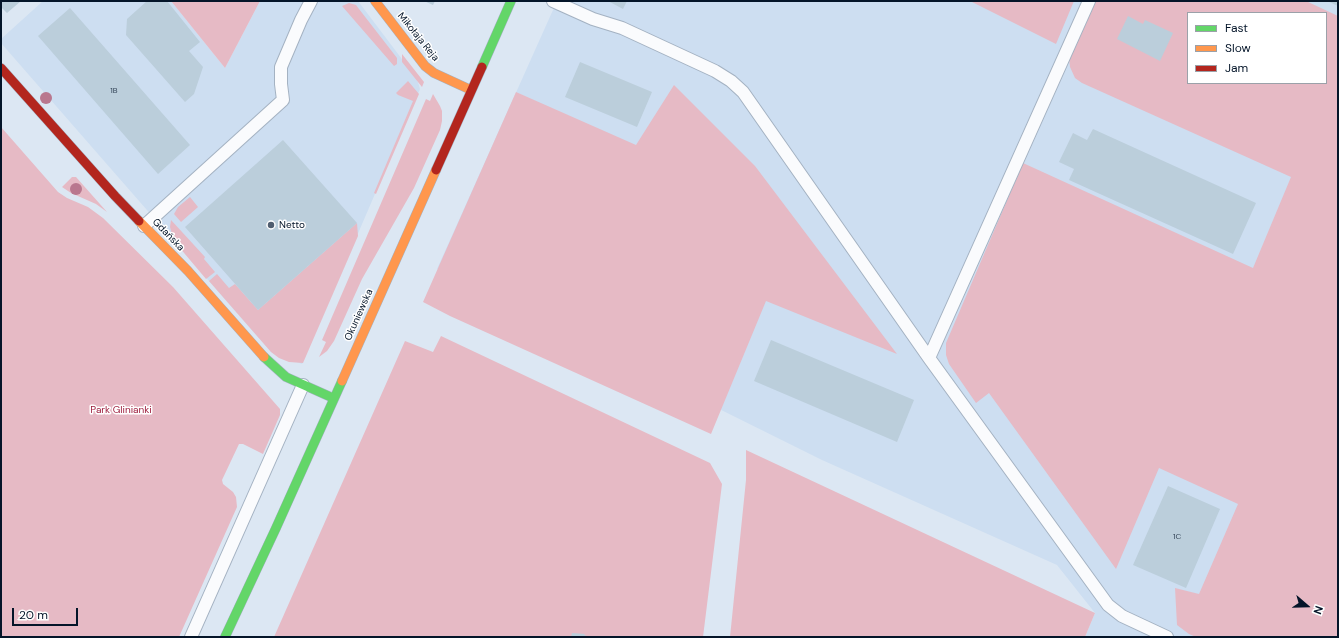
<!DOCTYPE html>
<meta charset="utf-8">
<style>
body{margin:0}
#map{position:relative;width:1339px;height:638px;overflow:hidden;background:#dce7f3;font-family:"DM Sans",sans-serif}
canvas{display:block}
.frame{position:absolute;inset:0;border:2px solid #041529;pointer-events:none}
.legend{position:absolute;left:1187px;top:12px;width:140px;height:72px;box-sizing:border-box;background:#fff;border:1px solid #9ba1a9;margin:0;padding:5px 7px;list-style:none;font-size:12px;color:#041529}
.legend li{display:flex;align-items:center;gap:8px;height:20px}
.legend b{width:20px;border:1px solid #9ba1a9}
.north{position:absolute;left:1287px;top:586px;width:40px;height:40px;-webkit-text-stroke:3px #fff;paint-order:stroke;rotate:110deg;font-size:11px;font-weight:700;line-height:16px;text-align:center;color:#041529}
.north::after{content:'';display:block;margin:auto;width:14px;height:18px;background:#041529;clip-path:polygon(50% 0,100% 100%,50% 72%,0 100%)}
.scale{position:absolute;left:12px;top:608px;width:66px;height:18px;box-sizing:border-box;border:2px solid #041529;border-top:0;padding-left:5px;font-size:12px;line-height:14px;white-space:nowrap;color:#041529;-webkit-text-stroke:3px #fff;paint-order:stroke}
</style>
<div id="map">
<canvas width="1339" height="638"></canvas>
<div class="frame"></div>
<ul class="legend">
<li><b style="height:5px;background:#63d668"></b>Fast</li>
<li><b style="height:5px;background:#ff974d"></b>Slow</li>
<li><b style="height:5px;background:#b3261e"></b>Jam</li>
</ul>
<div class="north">N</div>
<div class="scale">20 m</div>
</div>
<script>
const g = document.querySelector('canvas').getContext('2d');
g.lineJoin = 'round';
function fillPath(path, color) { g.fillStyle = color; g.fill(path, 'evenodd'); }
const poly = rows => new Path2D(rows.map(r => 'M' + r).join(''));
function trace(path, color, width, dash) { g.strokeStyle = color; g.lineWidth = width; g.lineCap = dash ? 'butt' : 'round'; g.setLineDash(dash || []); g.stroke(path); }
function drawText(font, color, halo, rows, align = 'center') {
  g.font = font + ' "DM Sans",sans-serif'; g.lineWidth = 3; g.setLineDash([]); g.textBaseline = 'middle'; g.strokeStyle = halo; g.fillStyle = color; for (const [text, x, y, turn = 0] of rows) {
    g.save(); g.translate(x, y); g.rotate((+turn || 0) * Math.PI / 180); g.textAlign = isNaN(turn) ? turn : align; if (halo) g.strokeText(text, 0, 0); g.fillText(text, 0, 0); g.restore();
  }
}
const built = poly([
 [43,1,171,1,225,68,260,1,358,1,417,79,420,89,302,364,271,352,1,43,1,39],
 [557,1,1338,1,1338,637,1085,637,1095,613,1057,565,822,460,437,269],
 [1188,13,1326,13,1326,83,1188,83]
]);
const green = poly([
 [171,1,260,1,225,68],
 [970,1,1074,1,1056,44],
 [1094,1,1306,1,1338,16,1338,637,1196,637,1189,634,1177,625,1175,588,1199,594,1238,504,1159,468,1116,569,989,393,976,403,949,364,946,355,946,343,1023,163,1253,268,1291,177,1082,83,1075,78,1070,67,1069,58],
 [1188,13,1326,13,1326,83,1188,83],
 [349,3,356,5,359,9,397,58,397,64,394,66,342,6],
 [402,54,424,82,422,87,402,62],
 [408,81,419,94,376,194,374,193,413,101,398,95,396,93],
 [674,85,755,166,897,354,766,301,711,434,450,316,423,302,516,92,636,145],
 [433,94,440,106,442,111,442,121,440,130,414,188,362,279,334,341,327,351,319,357,326,342,322,340,426,99,430,101],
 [1,127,58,192,67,198,88,207,103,218,173,287,280,409,280,415,263,454,243,444,239,444,222,480,223,484,233,492,236,497,237,507,179,637,1,637],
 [72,177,76,177,107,212,96,204,71,193,62,187],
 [190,197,198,207,181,222,174,214,178,207],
 [171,220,205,257,204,259,215,272,206,279,174,241,170,227],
 [357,223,358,236,303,363,289,362,279,358,271,352,209,281,217,274,229,288,235,284,258,310],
 [441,336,710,463,722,484,703,637,274,637,405,341,433,352],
 [746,450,1095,613,1085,637,730,637,746,480]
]);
const building = poly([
 [1,1,21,1,7,13,1,7],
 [147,1,167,1,200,42,189,51,203,67,194,94,185,102,126,35,127,19],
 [424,1,435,1,433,5],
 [608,1,627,1,623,9],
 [1327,1,1338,1,1338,6],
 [70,8,190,145,158,174,38,36],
 [1128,16,1143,24,1145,20,1173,33,1160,61,1117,39],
 [580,62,652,92,637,127,565,97],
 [1093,129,1256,203,1233,254,1069,180,1074,169,1059,162,1073,133,1087,140],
 [283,140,357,223,258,310,185,227],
 [771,340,914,400,897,442,754,381],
 [1168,486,1220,509,1186,588,1133,565],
 [572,633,585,634,584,635,590,637,571,637]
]);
const lane = poly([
 [553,1,593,19,622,28,715,71,731,81,743,92,929,358,1108,605,1122,616,1167,637],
 [144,226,283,100,281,84,281,67,301,20,311,1],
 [929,358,1089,1],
 [191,637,303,385]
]);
const fast = poly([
 [482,67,511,1],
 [264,357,286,377,333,398],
 [225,637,276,528,342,381]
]);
const slow = poly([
 [375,1,425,66,434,73,471,90],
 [139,221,188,271,264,357],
 [342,381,436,170]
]);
const jam = poly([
 [1,68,115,196,139,221],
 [436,170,482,67]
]);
const trees = [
 [46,98],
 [76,189]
];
const markers = [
 [271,225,4,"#505e70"]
];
const numberNames = [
 ["1B",114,91],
 ["1C",1177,537]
];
const streetNames = [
 ["Mikołaja Reja",418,37,51],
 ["Gdańska",168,235,46],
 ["Okuniewska",359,315,-66]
];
const poiNames = [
 ["Netto",279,225]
];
const parkNames = [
 ["Park Glinianki",121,410]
];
fillPath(built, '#cddef1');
fillPath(green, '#e6bac5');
fillPath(building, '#bbcedb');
trace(lane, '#a4b2c2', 14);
trace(fast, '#a4b2c2', 10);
trace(slow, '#a4b2c2', 10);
trace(jam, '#a4b2c2', 10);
trace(lane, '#fafbfd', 12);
trace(fast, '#63d668', 9);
trace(slow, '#ff974d', 9);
trace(jam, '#b3261e', 9);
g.fillStyle = '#b9778e';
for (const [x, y] of trees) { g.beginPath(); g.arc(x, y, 6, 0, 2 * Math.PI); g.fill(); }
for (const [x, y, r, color] of markers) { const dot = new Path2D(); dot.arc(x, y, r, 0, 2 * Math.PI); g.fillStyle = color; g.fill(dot); trace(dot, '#fff', 1.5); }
drawText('8px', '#324356', null, numberNames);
drawText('10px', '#041529', '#fff', streetNames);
drawText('10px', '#041529', '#fff', poiNames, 'left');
drawText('10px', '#9c1c3c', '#fff', parkNames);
</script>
